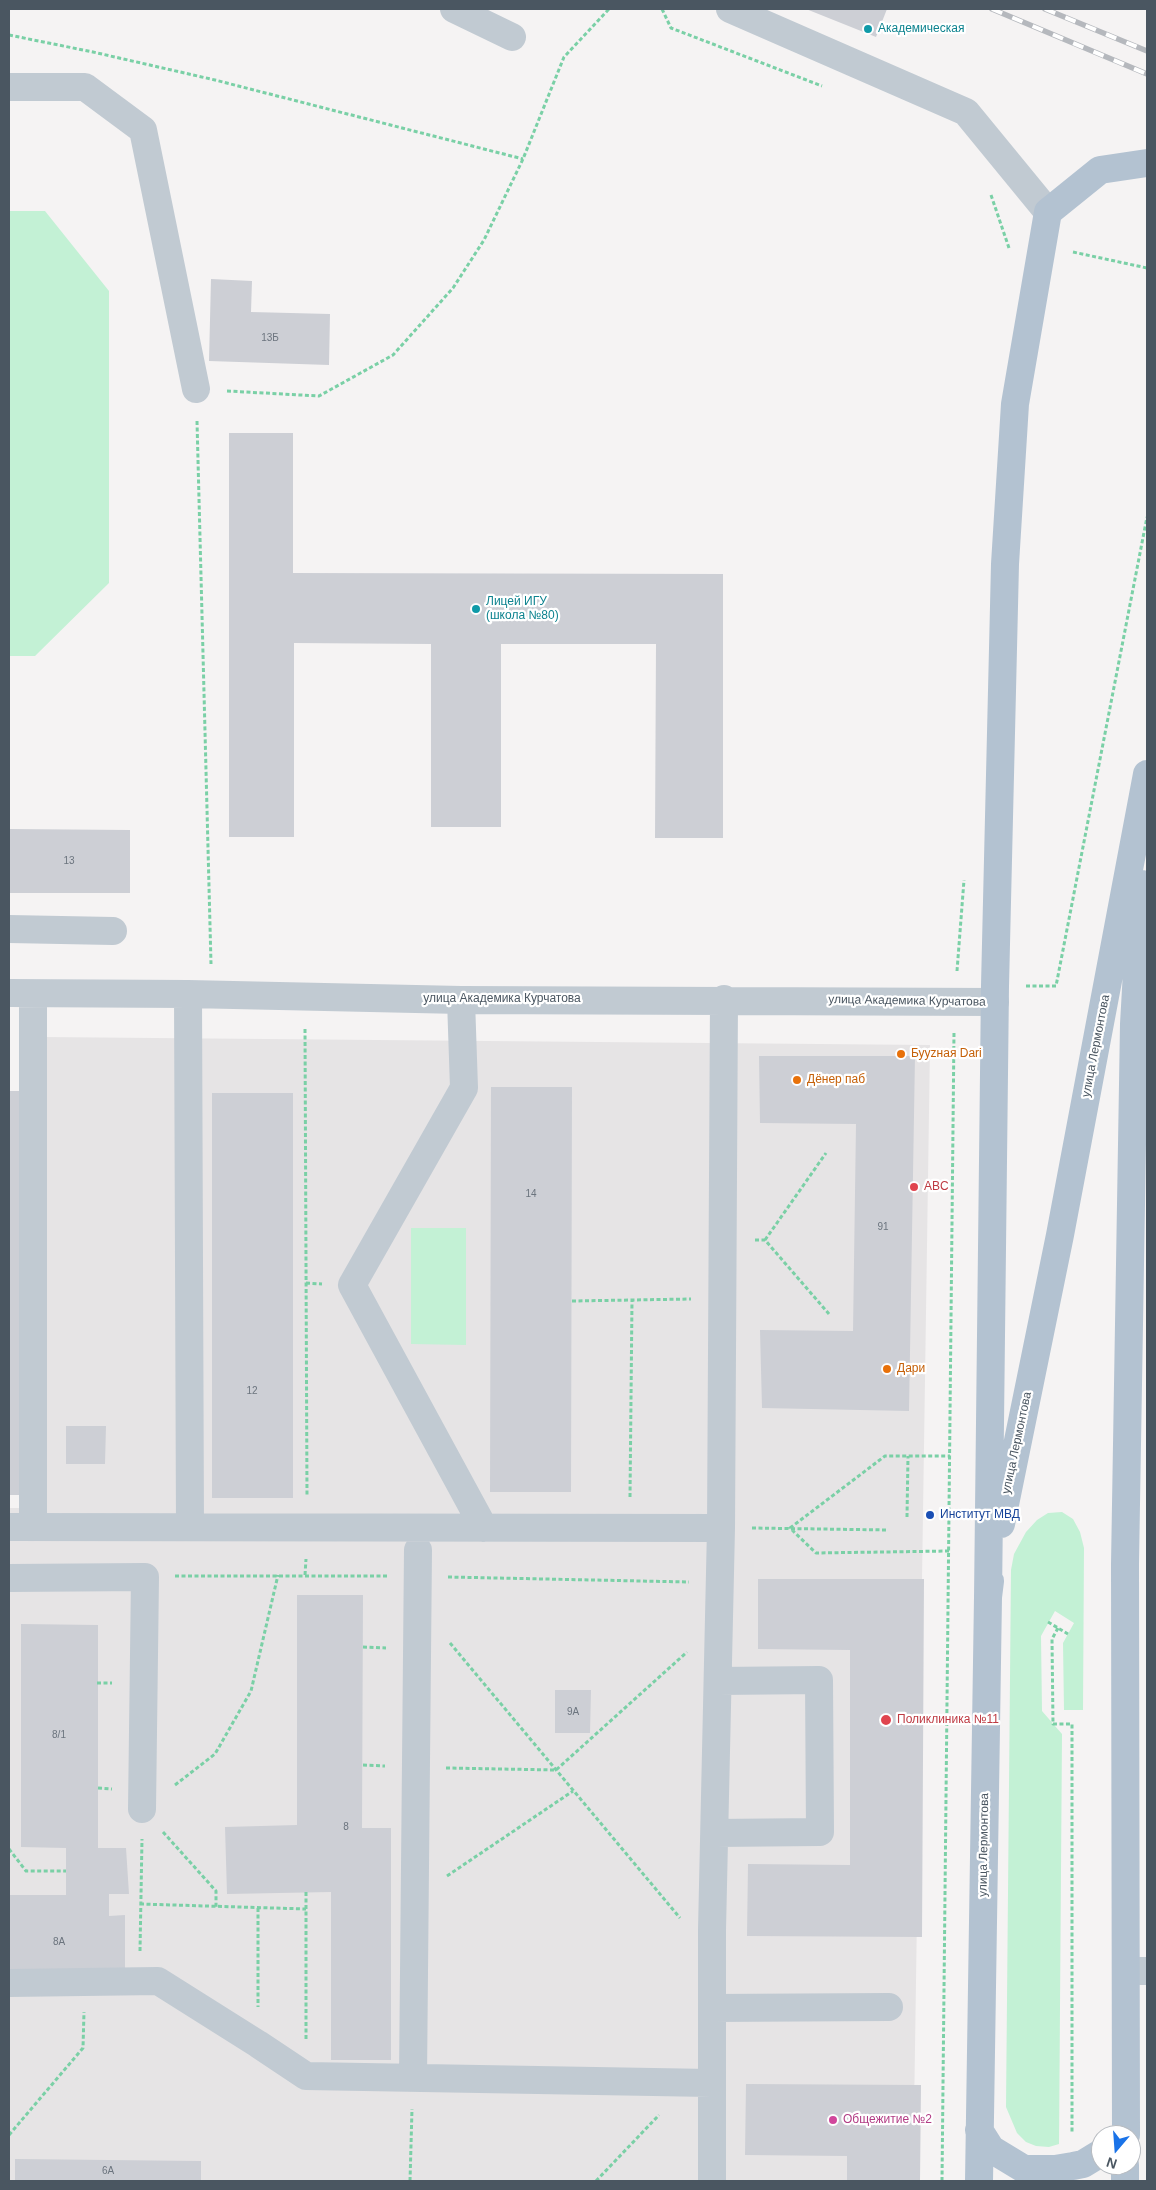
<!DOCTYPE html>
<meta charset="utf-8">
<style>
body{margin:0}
#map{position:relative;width:1156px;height:2190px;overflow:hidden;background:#f5f3f3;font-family:Helvetica,sans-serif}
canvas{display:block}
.frame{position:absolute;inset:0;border:10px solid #4a5661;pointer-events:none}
.north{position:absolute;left:1091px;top:2125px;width:50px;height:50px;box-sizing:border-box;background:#fff;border:1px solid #b7bbc0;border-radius:50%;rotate:198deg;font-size:14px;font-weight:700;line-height:20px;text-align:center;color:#4a5661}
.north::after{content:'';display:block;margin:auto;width:18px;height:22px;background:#1a73e8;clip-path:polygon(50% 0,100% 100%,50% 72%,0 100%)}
</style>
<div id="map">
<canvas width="1156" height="2190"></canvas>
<div class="frame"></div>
<div class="north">N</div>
</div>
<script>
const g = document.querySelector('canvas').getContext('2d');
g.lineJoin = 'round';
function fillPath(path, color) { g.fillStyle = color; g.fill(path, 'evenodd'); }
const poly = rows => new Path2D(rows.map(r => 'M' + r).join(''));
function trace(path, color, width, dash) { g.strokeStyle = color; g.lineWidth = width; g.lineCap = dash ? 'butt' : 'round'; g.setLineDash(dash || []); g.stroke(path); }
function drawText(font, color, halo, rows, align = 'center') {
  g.font = font + ' Helvetica,sans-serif'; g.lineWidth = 4.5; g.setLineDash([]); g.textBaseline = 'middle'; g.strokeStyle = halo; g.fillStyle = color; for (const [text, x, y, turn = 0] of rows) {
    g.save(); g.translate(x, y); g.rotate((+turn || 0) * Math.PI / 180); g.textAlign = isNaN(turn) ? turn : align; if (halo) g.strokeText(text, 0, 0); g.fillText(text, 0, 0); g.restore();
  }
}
const education = poly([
 [44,1037,930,1045,913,2181,9,2181,9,1508,45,1508]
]);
const green = poly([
 [9,211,45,211,109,291,109,583,35,656,9,656],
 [411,1228,466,1228,466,1345,411,1344],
 [1062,1512,1073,1519,1080,1532,1084,1548,1083,1710,1064,1710,1063,1643,1074,1623,1055,1611,1041,1636,1042,1711,1062,1734,1059,2144,1049,2147,1036,2146,1026,2142,1017,2133,1006,2107,1011,1570,1014,1554,1026,1532,1037,1520,1048,1513]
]);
const building = poly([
 [806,9,887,9,876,37],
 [211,279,252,281,251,312,330,314,329,365,209,361],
 [229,433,293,433,293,573,723,574,723,838,655,838,656,644,501,644,501,827,431,827,431,644,294,643,294,837,229,837],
 [9,829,130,830,130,893,9,893],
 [759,1056,915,1056,909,1411,762,1408,760,1330,853,1331,856,1124,760,1123],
 [491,1087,572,1087,571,1492,490,1492],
 [9,1091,22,1091,22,1495,9,1495],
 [212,1093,293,1093,293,1498,212,1498],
 [66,1426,106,1426,105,1464,66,1464],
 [758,1579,924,1579,922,1937,747,1936,748,1864,850,1865,850,1650,758,1649],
 [297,1595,363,1595,362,1828,391,1828,391,2060,331,2060,331,1892,227,1894,225,1827,297,1825],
 [21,1624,98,1625,98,1848,126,1848,129,1894,109,1894,109,1916,125,1915,125,1969,9,1969,9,1895,66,1895,66,1848,21,1847],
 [555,1690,591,1690,590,1733,555,1733],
 [746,2084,921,2085,920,2181,847,2181,847,2156,745,2155],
 [15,2159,201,2161,201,2181,15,2181]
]);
const path = poly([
 [662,9,671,28,822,86],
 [9,35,93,52,215,80,523,159],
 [991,195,1009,248],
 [1073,252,1147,268],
 [227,391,319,396,393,355,453,288,484,240,523,159,564,57,609,9],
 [197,421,211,964],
 [957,971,964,880],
 [1026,986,1056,986,1147,517],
 [305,1029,307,1497],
 [755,1240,765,1240,829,1314],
 [765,1240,826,1153],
 [306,1283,322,1284],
 [572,1301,691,1299],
 [630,1497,632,1300],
 [907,1517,908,1456],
 [752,1528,888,1530],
 [949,1551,816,1553,790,1528,885,1456,950,1456],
 [305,1575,306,1559],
 [175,1576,387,1576],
 [448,1577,689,1582],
 [1048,1622,1068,1634],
 [1058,1628,1052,1639,1053,1724,1072,1724,1072,2134],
 [450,1643,680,1918],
 [363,1647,386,1648],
 [97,1683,112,1683],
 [363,1765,385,1766],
 [446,1768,556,1770,687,1652],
 [175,1785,215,1754,251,1691,278,1575],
 [98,1788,112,1789],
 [163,1832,216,1891,216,1907],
 [9,1849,26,1871,66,1871],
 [447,1876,573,1791],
 [140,1904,306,1909],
 [258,1908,258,2007],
 [140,1951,142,1839],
 [306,2039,306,1892],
 [9,2135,83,2048,84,2012],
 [410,2181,412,2109],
 [596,2181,659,2115],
 [942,2181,954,1032]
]);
const minor = poly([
 [454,9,512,37],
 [730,9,966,112,1048,212],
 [9,87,85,87,143,130,196,389],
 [9,929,113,931],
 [9,993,188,994,461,1000,995,1002],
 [188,994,190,1527],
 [461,1000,464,1088,352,1285,484,1528],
 [33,1526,33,994],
 [9,1527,721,1528],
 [9,1578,145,1577,142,1809],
 [715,1833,820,1832,819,1680,718,1681],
 [1127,1971,1147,1971],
 [9,1983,158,1981,258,2044,306,2076,711,2083],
 [712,2008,889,2007],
 [413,2078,418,1550],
 [712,2181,712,1930,721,1528,724,999]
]);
const major = poly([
 [1001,1524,1060,1235,1147,774],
 [988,1597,995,986,1005,564,1015,404,1048,212,1100,170,1147,163],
 [979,2130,991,2149,1024,2169,1055,2169,1073,2166,1083,2164,1101,2153],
 [1126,2135,1125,1564,1134,1024,1142,884],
 [979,2181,988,1597,990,1581],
 [1125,2181,1125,2165]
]);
const rail = poly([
 [992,9,1147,74],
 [1045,9,1147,51]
]);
const markers = [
 [868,29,5,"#0f9aa8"],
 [476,609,5,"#0f9aa8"],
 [901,1054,5,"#e8710a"],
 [797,1080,5,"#e8710a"],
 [914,1187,5,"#e0444e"],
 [887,1369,5,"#e8710a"],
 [930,1515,5,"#1a4fb4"],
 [886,1720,6,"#e0444e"],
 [833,2120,5,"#d1479c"]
];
const numberNames = [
 ["13Б",270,338],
 ["13",69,861],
 ["14",531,1194],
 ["91",883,1227],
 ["12",252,1391],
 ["9А",573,1712],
 ["8/1",59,1735],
 ["8",346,1827],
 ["8А",59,1942],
 ["6А",108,2171]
];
const cultureNames = [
 ["Академическая",878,29],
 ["Лицей ИГУ",486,602],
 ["(школа №80)",486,616]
];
const streetNames = [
 ["улица Академика Курчатова",502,999],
 ["улица Академика Курчатова",907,1001,1],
 ["улица Лермонтова",1096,1046,-79],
 ["улица Лермонтова",1017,1443,-78],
 ["улица Лермонтова",984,1845,-89]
];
const foodNames = [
 ["Бууzная Dari",911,1054],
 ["Дёнер паб",807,1080],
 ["Дари",897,1369]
];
const healthNames = [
 ["ABC",924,1187],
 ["Поликлиника №11",897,1720]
];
const transitNames = [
 ["Институт МВД",940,1515]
];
const hotelNames = [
 ["Общежитие №2",843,2120]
];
fillPath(education, '#e6e4e5');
fillPath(green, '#c3f1d5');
fillPath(building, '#cdcfd5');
trace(path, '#7ad0a6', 3, [4, 2.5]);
trace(minor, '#c1cad2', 28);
trace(major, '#b3c2d1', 28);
trace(rail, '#b5b8bd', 5.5);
trace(rail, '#fff', 4, [11]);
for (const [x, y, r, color] of markers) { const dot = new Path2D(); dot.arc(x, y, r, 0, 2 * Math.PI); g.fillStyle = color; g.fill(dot); trace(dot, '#fff', 2); }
drawText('10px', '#6b747e', null, numberNames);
drawText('12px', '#0d838f', '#fff', cultureNames, 'left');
drawText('12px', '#4a5661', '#fff', streetNames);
drawText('12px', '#c56008', '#fff', foodNames, 'left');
drawText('12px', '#be3a42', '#fff', healthNames, 'left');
drawText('12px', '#164399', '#fff', transitNames, 'left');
drawText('12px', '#b23c85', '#fff', hotelNames, 'left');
</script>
